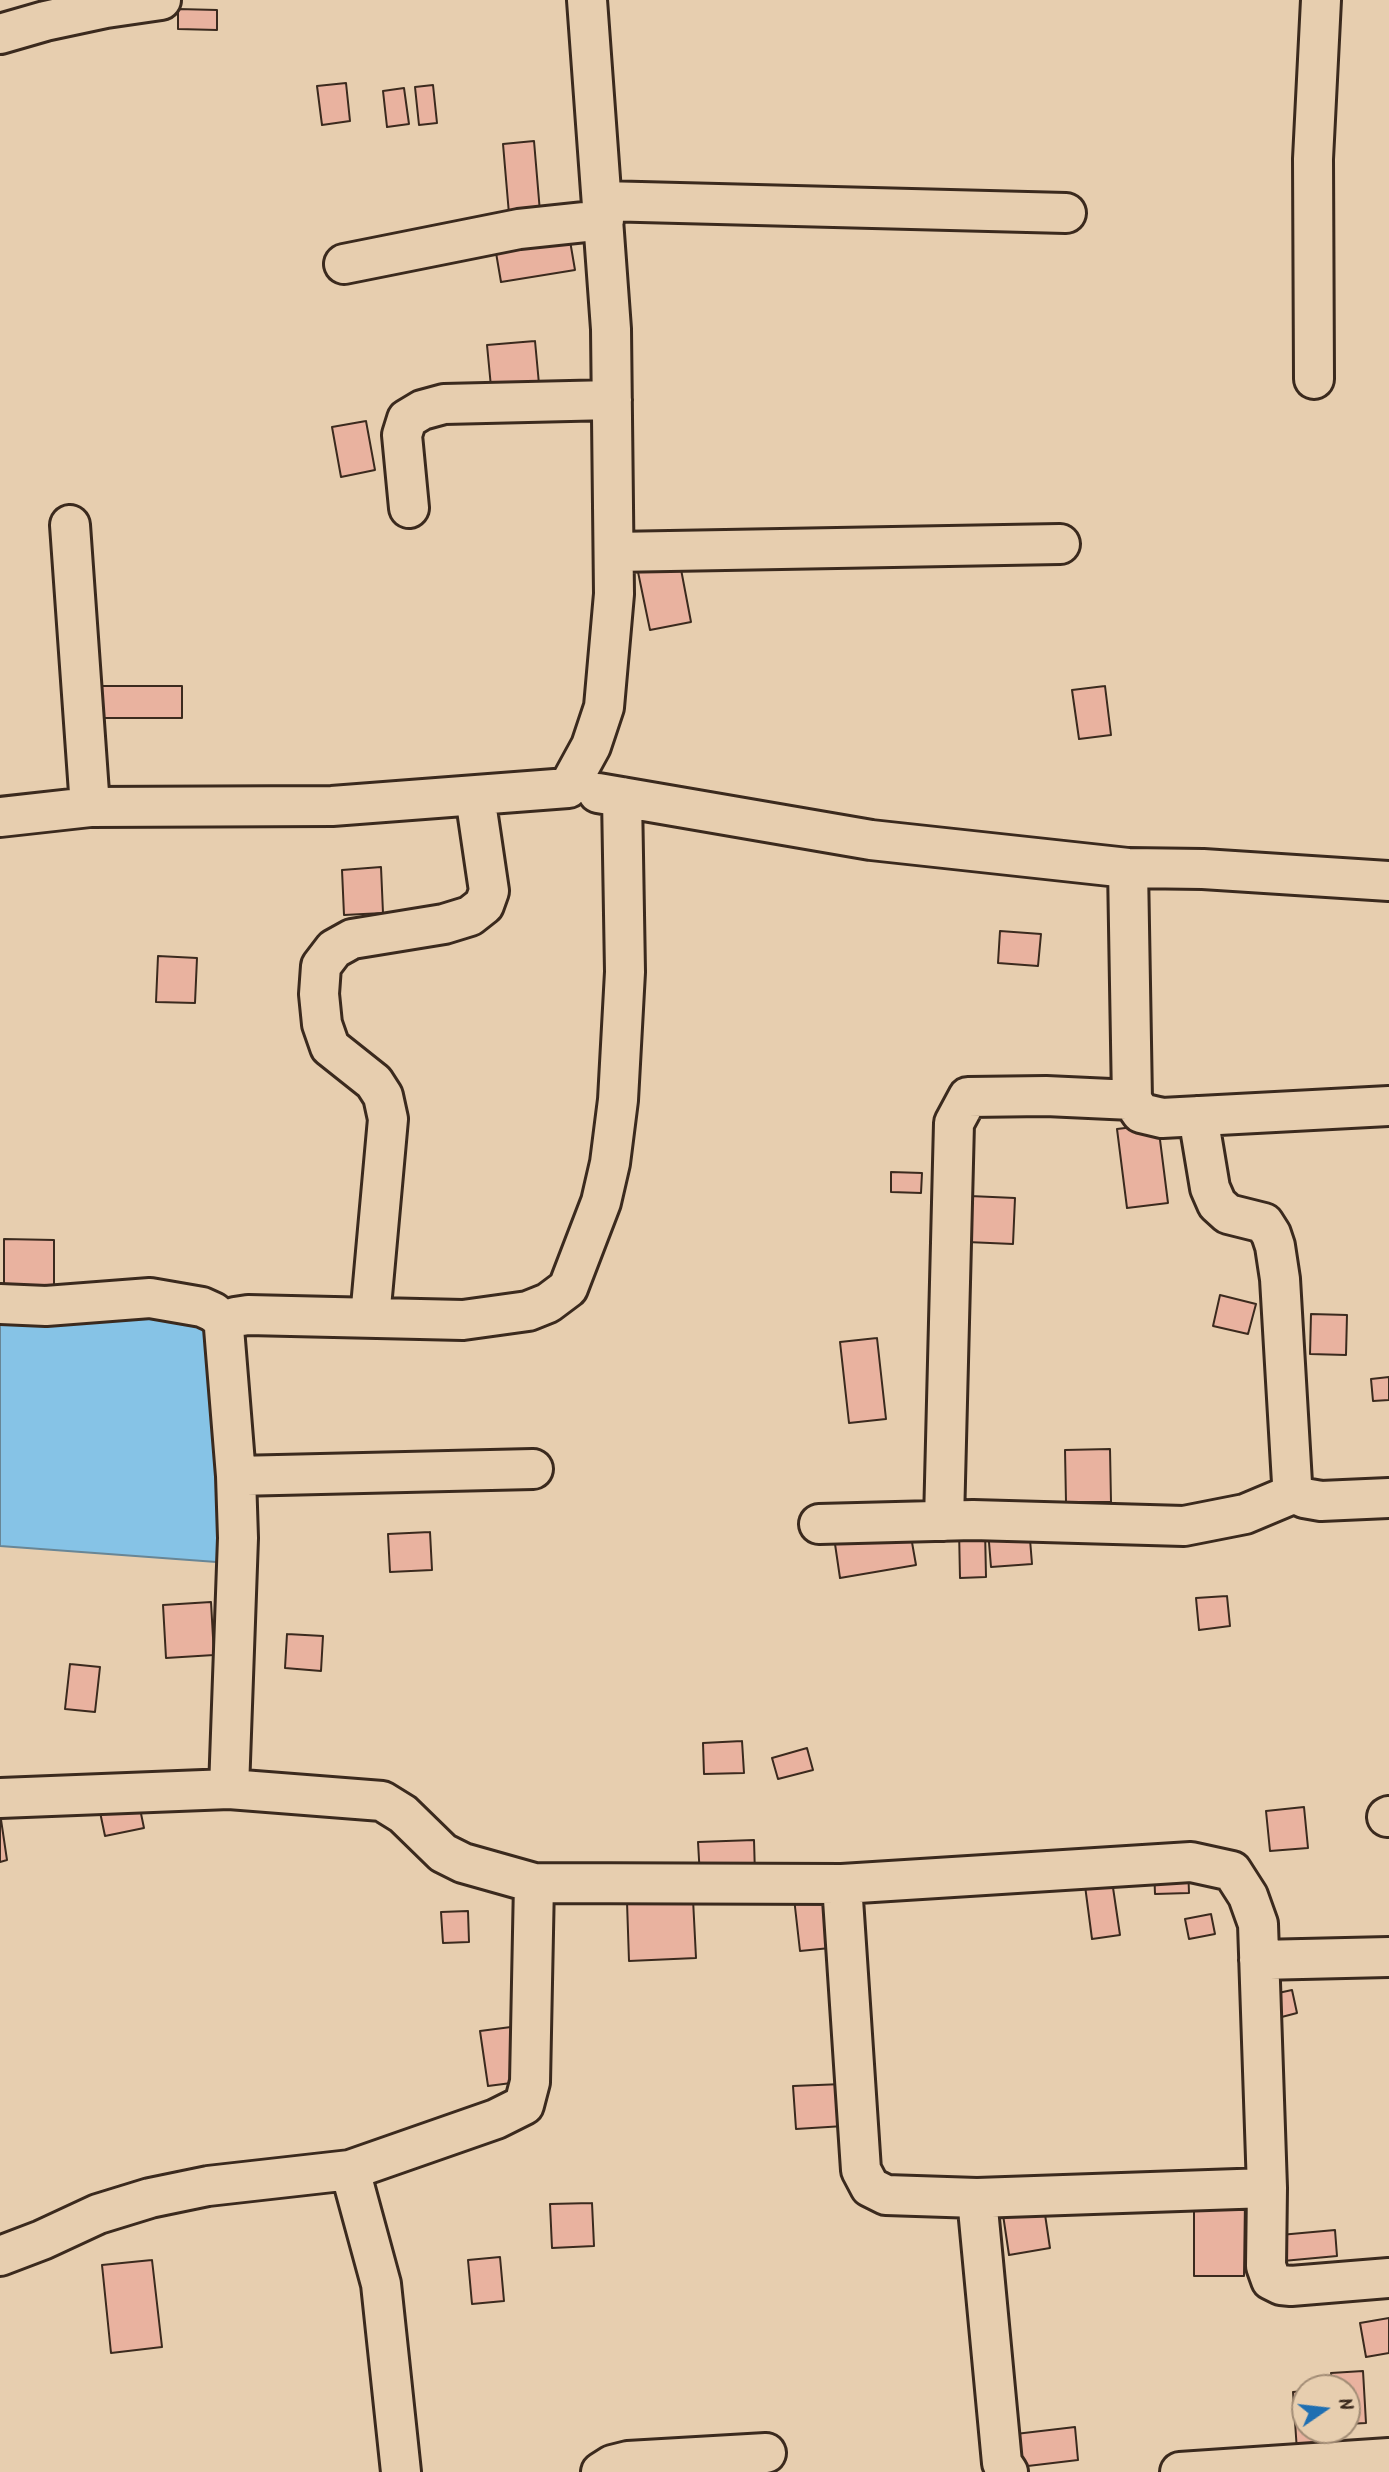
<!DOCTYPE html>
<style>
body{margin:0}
#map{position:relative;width:1389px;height:2472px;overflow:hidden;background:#e7ceaf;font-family:Kalam,sans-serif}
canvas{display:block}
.north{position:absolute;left:1291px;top:2374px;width:70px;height:70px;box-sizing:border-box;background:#e7ceaf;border:2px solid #a28c75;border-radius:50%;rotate:76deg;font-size:19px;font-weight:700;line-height:28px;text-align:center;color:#3b2a1e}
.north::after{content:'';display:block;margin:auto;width:24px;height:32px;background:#1f6fb2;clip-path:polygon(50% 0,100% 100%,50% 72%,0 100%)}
</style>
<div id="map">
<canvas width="1389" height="2472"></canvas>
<div class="north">N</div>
</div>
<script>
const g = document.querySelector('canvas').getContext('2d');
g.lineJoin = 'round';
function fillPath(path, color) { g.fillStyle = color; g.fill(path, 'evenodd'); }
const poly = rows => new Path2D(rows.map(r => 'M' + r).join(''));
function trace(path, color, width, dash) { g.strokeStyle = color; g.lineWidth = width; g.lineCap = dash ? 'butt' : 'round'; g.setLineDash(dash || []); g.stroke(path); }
const water = poly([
 [145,1296,212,1323,230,1563,0,1546,0,1321,145,1296]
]);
const building = poly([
 [178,9,217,10,217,30,178,29,178,9],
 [346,83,350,121,322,125,317,86,346,83],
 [433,85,437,123,419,125,415,87,433,85],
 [404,88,409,124,387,127,383,91,404,88],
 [534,141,540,212,509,214,503,144,534,141],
 [568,229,575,270,501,282,494,241,568,229],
 [535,341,539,384,491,387,487,345,535,341],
 [366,421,375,470,341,477,332,427,366,421],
 [680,564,691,622,650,630,638,572,680,564],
 [87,686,182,686,182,718,87,718,87,686],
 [1105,686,1111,735,1079,739,1072,690,1105,686],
 [381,867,383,913,344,915,342,870,381,867],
 [1000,931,1041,934,1038,966,998,963,1000,931],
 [158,956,197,958,195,1003,156,1002,158,956],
 [1158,1124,1168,1203,1127,1208,1117,1129,1158,1124],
 [891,1172,922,1173,921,1193,891,1192,891,1172],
 [970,1196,1015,1198,1013,1244,967,1242,970,1196],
 [4,1239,54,1240,54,1296,4,1296,4,1239],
 [1220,1295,1256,1304,1248,1334,1213,1326,1220,1295],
 [1311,1314,1347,1315,1346,1355,1310,1354,1311,1314],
 [877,1338,886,1419,849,1423,840,1342,877,1338],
 [1389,1377,1389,1400,1373,1401,1371,1379,1389,1377],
 [1110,1449,1111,1502,1066,1502,1065,1450,1110,1449],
 [1029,1527,1032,1564,991,1567,988,1530,1029,1527],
 [959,1529,985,1529,986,1577,960,1578,959,1529],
 [910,1531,916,1565,840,1578,835,1544,910,1531],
 [430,1532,432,1570,390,1572,388,1534,430,1532],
 [1227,1596,1230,1626,1199,1630,1196,1598,1227,1596],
 [211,1602,214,1655,166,1658,163,1605,211,1602],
 [287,1634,323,1636,321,1671,285,1668,287,1634],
 [70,1664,100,1667,95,1712,65,1709,70,1664],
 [742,1741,744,1773,704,1774,703,1743,742,1741],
 [807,1748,813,1770,778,1779,772,1758,807,1748],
 [139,1804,144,1828,105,1836,100,1812,139,1804],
 [1304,1807,1308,1848,1270,1851,1266,1811,1304,1807],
 [0,1813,7,1860,0,1862,0,1813],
 [754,1840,755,1875,700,1877,698,1842,754,1840],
 [1188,1864,1189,1893,1155,1894,1154,1866,1188,1864],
 [1111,1874,1120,1935,1092,1939,1084,1878,1111,1874],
 [834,1894,840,1947,800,1951,794,1898,834,1894],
 [693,1899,696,1958,629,1961,627,1902,693,1899],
 [468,1911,469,1942,443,1943,441,1912,468,1911],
 [1211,1914,1215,1934,1189,1939,1185,1919,1211,1914],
 [1292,1990,1297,2013,1274,2019,1269,1995,1292,1990],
 [511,2027,519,2082,488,2086,480,2031,511,2027],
 [843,2084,844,2126,796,2129,793,2086,843,2084],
 [1194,2200,1245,2200,1244,2276,1194,2276,1194,2200],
 [1043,2201,1050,2248,1009,2255,1002,2208,1043,2201],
 [592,2203,594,2246,552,2248,550,2204,592,2203],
 [1335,2230,1337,2256,1283,2261,1280,2235,1335,2230],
 [500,2257,504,2301,472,2304,468,2260,500,2257],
 [152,2260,162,2347,111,2353,102,2265,152,2260],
 [1389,2318,1389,2353,1366,2357,1360,2323,1389,2318],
 [1363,2371,1366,2423,1347,2424,1347,2388,1332,2388,1331,2373,1363,2371],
 [1305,2391,1305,2430,1324,2430,1325,2449,1297,2451,1293,2392,1305,2391],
 [1075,2427,1078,2460,1011,2468,1007,2435,1075,2427]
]);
const minor = poly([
 [0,34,45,21,106,8,161,0],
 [602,201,1066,213],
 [344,264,519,229,604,220],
 [1314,379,1313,159,1321,0],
 [409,508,402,435,407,419,422,410,444,404,612,400],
 [70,525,90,807],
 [614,552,1060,544],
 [598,793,871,840,1128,868,1203,869,1389,881],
 [0,817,90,807,332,806,568,788,591,746,604,707,614,594,611,329,587,0],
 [1128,868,1132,1100,1141,1113,1162,1118,1389,1106],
 [1198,1116,1210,1188,1217,1204,1228,1214,1264,1223,1271,1234,1275,1246,1280,1279,1292,1483,1295,1493,1304,1498,1321,1501,1389,1498],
 [0,1304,46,1306,150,1298,202,1307,213,1312,227,1323],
 [370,1318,388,1119,383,1096,374,1082,330,1047,322,1024,319,994,321,966,334,949,352,939,444,924,470,916,484,905,489,891,475,796],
 [236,1476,533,1469],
 [944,1521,954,1123,968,1097,1046,1096,1132,1100],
 [819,1524,973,1520,1184,1526,1245,1514,1295,1493],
 [229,1789,238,1538,236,1476,224,1328,235,1317,248,1315,463,1320,528,1311,548,1303,568,1288,601,1202,610,1163,618,1100,625,972,622,797],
 [0,1798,229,1789,382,1801,403,1814,443,1853,463,1863,534,1883,842,1884,1191,1862,1232,1871,1248,1896,1258,1924,1267,2188,1266,2266,1271,2280,1281,2285,1291,2286,1389,2278],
 [1387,1817,1389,1816],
 [842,1884,861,2170,870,2187,886,2195,977,2198,1267,2188],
 [1259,1960,1389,1957],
 [350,2170,496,2119,524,2105,530,2082,534,1883],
 [977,2198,1002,2463,1008,2472],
 [0,2256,42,2240,98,2214,150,2198,208,2186,350,2170,381,2284,401,2472],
 [601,2472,612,2465,628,2461,766,2453],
 [1180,2472,1389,2458]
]);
fillPath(water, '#86c3e6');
trace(water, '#688696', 2);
fillPath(building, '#e9b29f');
trace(building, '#3b2a1e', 2);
trace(minor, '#3b2a1e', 44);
trace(minor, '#e7ceaf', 38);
</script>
